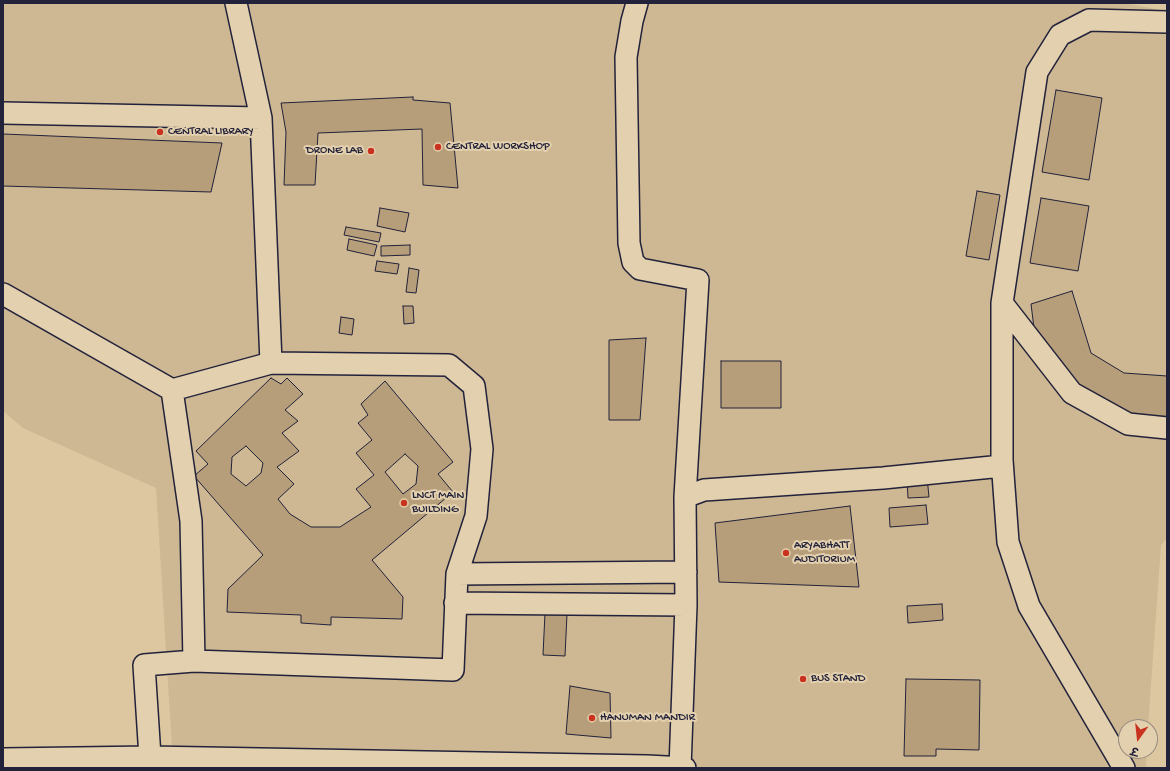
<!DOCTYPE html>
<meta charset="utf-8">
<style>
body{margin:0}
#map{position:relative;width:1170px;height:771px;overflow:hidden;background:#ddc7a1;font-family:"Gochi Hand","Playpen Sans Deva",sans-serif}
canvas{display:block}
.frame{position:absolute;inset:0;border:4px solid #22223b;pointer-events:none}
.north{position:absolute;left:1118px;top:719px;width:40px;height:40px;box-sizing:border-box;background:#e3d0ae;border:1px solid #968a80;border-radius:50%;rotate:195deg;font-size:11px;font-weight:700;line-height:16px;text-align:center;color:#22223b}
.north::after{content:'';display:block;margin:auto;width:14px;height:18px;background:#c8321e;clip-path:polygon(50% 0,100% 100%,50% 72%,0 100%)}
</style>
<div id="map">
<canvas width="1170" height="771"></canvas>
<div class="frame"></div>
<div class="north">उ</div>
</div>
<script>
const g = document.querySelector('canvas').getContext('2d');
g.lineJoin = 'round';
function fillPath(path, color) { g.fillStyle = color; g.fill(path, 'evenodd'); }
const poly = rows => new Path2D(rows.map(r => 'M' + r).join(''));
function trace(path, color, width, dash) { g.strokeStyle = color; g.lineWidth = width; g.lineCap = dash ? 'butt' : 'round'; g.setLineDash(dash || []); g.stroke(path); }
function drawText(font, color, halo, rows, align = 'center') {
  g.font = font + ' "Gochi Hand",sans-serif'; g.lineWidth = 4; g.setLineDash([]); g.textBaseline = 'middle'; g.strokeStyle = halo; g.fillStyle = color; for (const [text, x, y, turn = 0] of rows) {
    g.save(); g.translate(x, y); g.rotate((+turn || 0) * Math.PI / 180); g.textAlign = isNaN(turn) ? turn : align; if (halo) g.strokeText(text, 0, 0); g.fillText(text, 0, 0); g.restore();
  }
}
const built = poly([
 [3,3,1123,3,1167,11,1167,538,1161,545,1148,727,1126,727,1126,751,1147,751,1146,768,256,768,173,764,156,488,23,428,3,411]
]);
const building = poly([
 [1056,90,1102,98,1089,180,1042,172,1056,90],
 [413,97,413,100,450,103,458,188,423,185,422,129,318,133,315,185,284,185,286,132,281,103,413,97],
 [3,134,222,143,211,192,3,186,3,134],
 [977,191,1000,195,989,260,966,256,977,191],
 [1041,198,1089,206,1078,271,1030,263,1041,198],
 [380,208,409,213,405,232,377,226,380,208],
 [346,227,381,233,379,242,344,235,346,227],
 [349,239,377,245,374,256,347,250,349,239],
 [410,245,410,255,381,256,381,246,410,245],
 [377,261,399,264,397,274,375,271,377,261],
 [409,268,419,270,416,293,406,292,409,268],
 [1072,291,1091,353,1124,373,1167,376,1167,417,1141,420,1079,395,1035,336,1031,304,1072,291],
 [403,306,413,306,414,323,404,324,403,306],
 [341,317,354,319,352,335,339,333,341,317],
 [646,338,640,420,609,420,609,340,646,338],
 [721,361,781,361,781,408,721,408,721,361],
 [271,378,281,384,287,378,303,394,285,410,298,421,282,433,299,451,277,467,294,484,278,499,290,514,311,527,340,527,371,507,356,489,374,475,356,453,372,440,358,423,368,415,361,404,385,381,453,462,438,474,453,492,372,560,403,597,402,619,331,617,331,625,301,623,301,615,227,612,228,589,263,555,194,476,208,464,196,451,271,378],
 [246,446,263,463,261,473,246,486,231,474,232,457,246,446],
 [405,454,418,466,416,484,403,494,385,472,405,454],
 [927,477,929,497,908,498,907,479,927,477],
 [926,505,928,524,890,527,889,508,926,505],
 [850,506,859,587,719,582,715,523,850,506],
 [942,604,943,620,908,623,907,606,942,604],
 [545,613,567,614,565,656,543,655,545,613],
 [906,679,980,680,979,750,936,749,936,756,904,756,906,679],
 [570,686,610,693,611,738,566,734,570,686]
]);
const minor = poly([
 [236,3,261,118,271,363],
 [637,3,632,21,626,57,629,243,633,262,640,269,698,280,685,497],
 [3,113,261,118],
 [3,294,172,390,271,363,449,365,474,386,482,449,476,516,457,574,453,670,194,661,144,665,150,757],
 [1002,303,1072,393,1128,424,1167,428],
 [172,390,191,521,194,661],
 [457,574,686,572],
 [455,603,686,605],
 [3,759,150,757,647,766,685,768],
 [680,768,686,605,685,497,704,490,883,478,1002,466],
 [1124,768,1029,606,1008,542,1002,460,1002,303,1037,72,1060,35,1089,20,1167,22]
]);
const markers = [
 [160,132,4,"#c8321e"],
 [438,147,4,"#c8321e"],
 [371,151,4,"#c8321e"],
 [404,503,4,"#c8321e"],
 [786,553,4,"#c8321e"],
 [803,679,4,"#c8321e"],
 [592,718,4,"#c8321e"]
];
const poiNames = [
 ["CENTRAL LIBRARY",168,132],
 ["CENTRAL WORKSHOP",446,147],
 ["DRONE LAB",363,151,"right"],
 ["LNCT MAIN",412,496],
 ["BUILDING",412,510],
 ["ARYABHATT",794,546],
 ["AUDITORIUM",794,560],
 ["BUS STAND",811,679],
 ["HANUMAN MANDIR",600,718]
];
fillPath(built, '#ceb893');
fillPath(building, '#b79e7a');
trace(building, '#22223b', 1);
trace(minor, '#22223b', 24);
trace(minor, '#e3d0ae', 21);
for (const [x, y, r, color] of markers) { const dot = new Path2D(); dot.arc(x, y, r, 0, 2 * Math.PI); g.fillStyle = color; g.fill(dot); trace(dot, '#e3d0ae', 1.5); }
drawText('12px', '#22223b', '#e3d0ae', poiNames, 'left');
</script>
